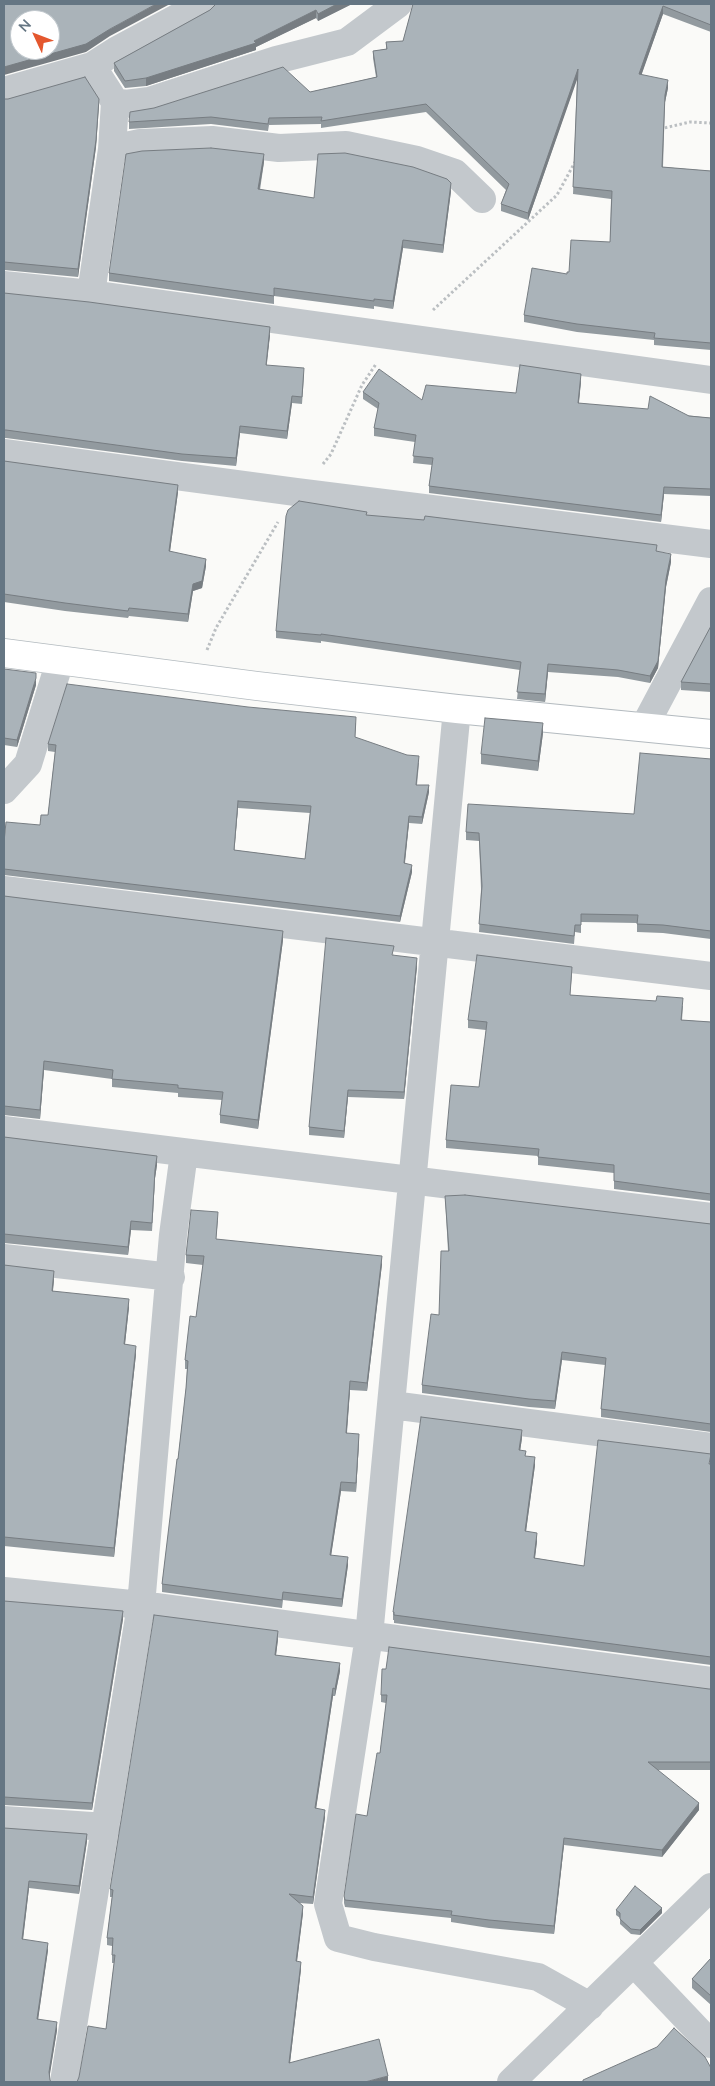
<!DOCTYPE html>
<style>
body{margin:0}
#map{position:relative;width:715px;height:2086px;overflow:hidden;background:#fafaf8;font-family:Mulish,sans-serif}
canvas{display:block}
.frame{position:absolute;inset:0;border:5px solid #657683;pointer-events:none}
.north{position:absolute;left:10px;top:10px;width:50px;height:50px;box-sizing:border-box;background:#fff;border:1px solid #c1c8cd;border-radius:50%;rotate:313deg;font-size:14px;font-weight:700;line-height:20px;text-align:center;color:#657683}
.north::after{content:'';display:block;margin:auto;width:18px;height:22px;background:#e4572e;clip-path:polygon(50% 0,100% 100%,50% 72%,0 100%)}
</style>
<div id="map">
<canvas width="715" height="2086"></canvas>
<div class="frame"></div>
<div class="north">N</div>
</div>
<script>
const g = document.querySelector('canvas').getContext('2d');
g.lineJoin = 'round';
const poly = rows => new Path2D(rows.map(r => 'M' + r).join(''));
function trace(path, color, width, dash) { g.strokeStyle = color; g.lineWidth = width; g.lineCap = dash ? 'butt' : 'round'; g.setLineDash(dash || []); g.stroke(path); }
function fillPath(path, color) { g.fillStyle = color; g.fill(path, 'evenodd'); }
const path = poly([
 [660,129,690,122,711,123],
 [433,310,557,195,575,162],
 [323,464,331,454,362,385,376,364],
 [207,650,216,628,278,522]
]);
const street = poly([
 [4,91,92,66,117,50,203,4],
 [115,102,125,104,149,101,276,60,347,42,398,4],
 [112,149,140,143,212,140,279,148,346,145,417,160,455,173,482,199],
 [4,285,91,294,711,380],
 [91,294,112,149,115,102,92,66],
 [4,453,296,492,711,544],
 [457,709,369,1636,328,1904,338,1938,374,1947,538,1977,590,2006],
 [644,727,711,601],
 [4,790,28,764,60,661],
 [4,890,711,976],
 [4,1130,711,1217],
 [4,1258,171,1277],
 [392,1405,711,1447],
 [4,1591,141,1605,711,1681],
 [4,1820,106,1827],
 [634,1963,711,2044],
 [64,2082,141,1605,173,1235,184,1153],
 [511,2082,711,1887]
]);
const secondary = poly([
 [4,653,257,686,457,709,711,734]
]);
const wall = poly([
 [216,4,352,4,318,21,316,18,256,47,256,50,146,86,125,88,114,71,114,63,210,10],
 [413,4,711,4,711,32,663,14,641,75,668,88,665,102,663,167,711,171,711,350,654,345,654,340,577,332,524,322,524,315,567,274,610,242,611,199,573,194,577,78,528,220,501,211,501,204,506,190,426,112,321,128,321,124,269,125,268,131,211,124,129,129,129,122,310,92,376,77,373,58,373,51,386,49,386,42,403,41],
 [4,99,99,106,96,147,78,277,4,270],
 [264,162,260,190,314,198,451,191,443,253,403,248,393,309,374,306,374,309,274,296,274,304,109,281,109,273],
 [4,293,270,335,266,365,304,375,302,404,292,403,287,439,240,433,236,466,182,461,6,438,4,438],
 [581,381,579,403,711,418,711,496,664,494,661,522,429,493,429,486,432,465,413,463,415,442,374,436,374,428,378,409,363,399,363,392,422,400,516,393],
 [4,461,178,492,170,551,206,566,202,588,193,591,188,622,129,616,128,618,65,611,4,602],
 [367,515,657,551,671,562,666,587,658,668,650,683,618,677,548,672,545,702,517,699,520,670,321,641,321,643,276,638,276,631],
 [711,626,711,692,681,690,681,682],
 [4,669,36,685,17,747,4,745],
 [356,723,355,737,419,763,417,785,429,792,422,824,409,823,405,863,412,872,400,922,4,875,4,842,40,825,48,815,55,752,48,751,48,744],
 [238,808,310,813,305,859,234,850],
 [543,733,538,771,481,764,481,754],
 [711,759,711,939,663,933,637,932,637,923,581,922,581,933,575,932,574,944,479,932,481,889,479,841,466,840,466,832,634,814],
 [4,896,283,940,258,1129,220,1123,220,1115,222,1100,178,1097,178,1093,112,1087,112,1079,44,1070,40,1119,4,1115],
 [394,953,393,956,417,966,404,1099,348,1097,344,1138,309,1135,309,1127],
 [572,975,570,995,683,1006,682,1020,711,1022,711,1201,614,1189,614,1173,538,1165,538,1156,446,1148,446,1140,479,1087,486,1030,468,1028,468,1020],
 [4,1137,157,1165,155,1178,152,1231,131,1230,128,1255,4,1243],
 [445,1196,711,1224,711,1432,601,1417,601,1409,605,1365,562,1360,555,1409,529,1407,422,1393,422,1385,439,1315,448,1251],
 [218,1220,216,1239,382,1264,367,1391,350,1390,347,1433,359,1442,356,1492,341,1491,331,1555,348,1565,342,1607,283,1600,282,1608,162,1592,162,1584,178,1459,186,1388,187,1369,185,1369,185,1360,196,1317,203,1265,186,1263,186,1255],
 [4,1265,54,1279,53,1291,129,1307,125,1344,136,1354,114,1557,4,1546],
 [522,1438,520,1451,535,1465,526,1531,537,1541,535,1558,584,1566,711,1462,711,1665,394,1623,394,1620,393,1620,393,1612],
 [4,1601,123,1619,92,1810,4,1805],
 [278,1639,276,1655,340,1671,335,1696,333,1696,316,1808,325,1817,313,1904,299,1903,303,1913,297,1961,301,1969,290,2063,388,2082,106,2029,114,1963,112,1963,112,1946,107,1945,107,1938,112,1897,110,1897,110,1889],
 [709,1689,711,1689,711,1770,657,1770,699,1810,662,1857,564,1845,554,1934,489,1928,451,1922,451,1918,345,1907,344,1903,344,1896,367,1816,380,1753,386,1703,381,1702,381,1695],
 [4,1828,87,1841,79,1894,29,1888,23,1940,48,1950,38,2019,57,2030,49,2077,50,2080,4,2082],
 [616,1910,662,1913,640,1935,631,1934,620,1924,620,1918,616,1915],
 [711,1958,711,2005,692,1988,692,1979]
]);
const shadedWall = poly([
 [156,4,170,4,110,36,86,52,4,75,4,67,110,29],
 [337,4,352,4,318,21,318,14],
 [663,6,663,14,639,82,639,74],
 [316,10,316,18,256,47,256,50,146,86,146,78,254,41],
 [578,69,578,77,528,220,528,213],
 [668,80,668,88,665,102,665,95],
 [99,99,96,147,78,277,78,269],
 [264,154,264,162,258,197,258,189],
 [451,183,451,191,443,253,443,245],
 [403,240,403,248,393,309,393,301],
 [270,327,270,335,266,372,266,365],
 [581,374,581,381,578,410,578,403],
 [292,396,292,403,287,439,287,431],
 [240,426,240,433,236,466,236,458],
 [178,485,178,492,169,559,169,551],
 [664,487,664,494,661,522,661,515],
 [671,554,671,562,666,587,658,668,650,683,650,676,666,579],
 [206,559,206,566,202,588,193,591,188,622,188,614,193,584],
 [548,664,548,672,545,702,545,694],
 [36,678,36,685,17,747,17,740],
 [543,723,543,733,538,771,538,761],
 [429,785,429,792,422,824,422,817],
 [238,801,238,808,234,856,234,850],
 [409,816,409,823,404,870,404,863],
 [412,865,412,872,400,922,400,916],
 [283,931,283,940,258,1129,258,1120],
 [417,958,417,966,404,1099,404,1092],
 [44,1061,44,1070,40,1119,40,1110],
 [348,1090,348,1097,344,1138,344,1131],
 [157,1156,157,1165,155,1178,152,1231,155,1170],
 [131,1221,131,1230,128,1255,128,1247],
 [382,1256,382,1264,367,1391,367,1383],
 [54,1271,54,1279,52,1299,52,1291],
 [129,1299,129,1307,124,1353,124,1344],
 [136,1346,136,1354,114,1557,114,1548],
 [562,1352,562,1360,555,1409,555,1401],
 [350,1381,350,1390,346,1442,346,1433],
 [522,1430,522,1438,519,1458,519,1450],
 [359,1434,359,1442,356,1492,356,1483],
 [535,1457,535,1465,525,1539,525,1531],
 [341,1482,341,1491,330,1563,330,1555],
 [537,1533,537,1541,534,1565,534,1558],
 [348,1557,348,1565,342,1607,342,1599],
 [123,1611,123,1619,92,1810,92,1803],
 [278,1631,278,1639,275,1663,275,1655],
 [340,1663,340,1671,335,1696,335,1689],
 [333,1688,333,1696,315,1816,315,1808],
 [699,1803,699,1810,662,1857,662,1850],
 [325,1810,325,1817,313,1904,313,1897],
 [87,1834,87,1841,79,1894,79,1886],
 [564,1838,564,1845,554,1934,554,1926],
 [29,1881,29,1888,22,1947,22,1939],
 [303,1906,303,1913,296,1969,296,1961],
 [662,1908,662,1913,640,1935,640,1930],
 [48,1943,48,1950,37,2027,37,2019],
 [301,1962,301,1969,289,2071,289,2063],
 [57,2022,57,2030,49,2080,49,2072],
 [388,2076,388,2082,365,2082]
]);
const building = poly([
 [4,4,156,4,110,29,86,44,4,67,4,4],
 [20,20,50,20,50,50,20,50,20,20],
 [216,4,337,4,318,14,316,10,254,41,256,43,146,78,125,81,114,63,210,10,216,4],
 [413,4,711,4,711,25,663,6,639,74,668,80,665,95,662,167,711,171,711,343,654,338,655,333,577,324,524,315,532,268,567,274,567,272,569,272,571,240,610,242,612,191,573,187,578,69,528,213,501,204,509,184,426,104,321,121,322,117,269,118,268,124,211,117,129,122,130,112,154,108,283,67,310,92,377,77,373,51,387,49,386,42,403,41,413,4],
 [85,77,99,99,96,140,78,269,4,262,4,99,8,99,85,77],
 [211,148,264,154,258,189,314,198,318,154,345,153,413,167,447,179,451,183,443,245,403,240,393,301,374,299,374,301,274,288,274,296,109,273,126,154,142,151,211,148],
 [4,293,89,302,270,327,266,365,304,368,302,397,292,396,287,431,240,426,236,458,182,454,6,430,4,430,4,293],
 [520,365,581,374,578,403,648,409,650,396,689,416,711,418,711,489,664,487,661,515,429,486,433,458,413,456,416,435,374,428,379,403,363,392,379,369,422,400,426,385,516,393,520,365],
 [4,461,178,485,169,551,206,559,202,581,193,584,188,614,129,608,128,611,65,603,4,594,4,461],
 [299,501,367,512,366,515,424,520,425,516,657,545,656,551,671,554,666,579,658,661,650,676,618,670,548,664,545,694,517,692,521,662,321,634,321,635,276,631,286,516,288,510,299,501],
 [711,626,711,684,681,682,711,626],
 [4,669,36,673,36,678,17,740,4,738,4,669],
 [67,684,248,707,356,717,355,737,407,755,419,756,416,785,429,785,422,817,409,816,404,863,412,865,400,916,4,869,4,842,6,822,40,825,41,815,48,815,56,745,48,744,67,684],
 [238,801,311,806,305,859,234,850,238,801],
 [485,718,543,723,538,761,481,754,485,718],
 [640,753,711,759,711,931,663,925,637,924,638,915,581,914,581,925,575,925,574,936,479,924,482,886,479,833,466,832,468,804,634,814,640,753],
 [4,896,283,931,258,1120,220,1115,223,1092,178,1088,178,1085,112,1079,113,1070,44,1061,40,1110,4,1106,4,896],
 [326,938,394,946,392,955,417,958,404,1092,348,1090,344,1131,309,1127,326,938],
 [477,955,572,967,570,995,656,1001,657,996,683,998,681,1020,711,1022,711,1194,614,1181,614,1165,538,1157,539,1149,446,1140,451,1085,479,1087,487,1022,468,1020,477,955],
 [4,1137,157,1156,155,1170,152,1223,131,1221,128,1247,4,1234,4,1137],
 [465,1195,711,1224,711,1424,601,1409,606,1358,562,1352,555,1401,529,1399,422,1385,431,1314,439,1315,441,1251,449,1251,445,1196,465,1195],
 [191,1210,218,1212,216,1239,382,1256,367,1383,350,1381,346,1433,359,1434,356,1483,341,1482,330,1555,348,1557,342,1599,283,1592,282,1600,162,1584,177,1459,178,1459,186,1388,188,1361,185,1360,190,1316,196,1317,204,1256,186,1255,191,1210],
 [4,1265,54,1271,52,1291,129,1299,124,1344,136,1346,114,1548,4,1537,4,1265],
 [421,1417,522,1430,519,1450,526,1451,525,1456,535,1457,525,1531,537,1533,534,1558,584,1566,598,1440,711,1454,709,1464,711,1464,711,1657,394,1615,394,1612,393,1612,421,1417],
 [4,1601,123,1611,92,1803,4,1797,4,1601],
 [154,1615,278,1631,275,1655,340,1663,335,1689,333,1688,315,1808,325,1810,313,1897,289,1894,303,1906,296,1961,301,1962,289,2063,379,2039,388,2076,365,2082,77,2082,79,2077,88,2026,106,2029,115,1955,112,1955,113,1938,107,1938,113,1890,110,1889,154,1615],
 [389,1647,709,1689,711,1689,711,1762,648,1762,699,1803,662,1850,564,1838,554,1926,489,1920,451,1915,452,1911,345,1900,344,1896,356,1814,367,1816,377,1753,380,1753,387,1695,381,1695,382,1669,386,1669,389,1647],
 [4,1828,87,1834,79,1886,29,1881,22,1939,48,1943,37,2019,57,2022,49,2072,50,2080,51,2082,4,2082,4,1828],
 [635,1886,662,1908,640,1930,631,1929,620,1919,620,1913,616,1910,635,1886],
 [711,1958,711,1996,692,1979,711,1958],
 [674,2028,705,2057,711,2068,711,2082,583,2082,583,2080,657,2047,674,2028]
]);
trace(secondary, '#b3babf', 30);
trace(path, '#bbbfc2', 3, [2.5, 2.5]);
trace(street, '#c3c8cc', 28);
trace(secondary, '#fff', 28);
fillPath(wall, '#929a9f');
fillPath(shadedWall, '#777d82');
fillPath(building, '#aab3b9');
trace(building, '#777d82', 1);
</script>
